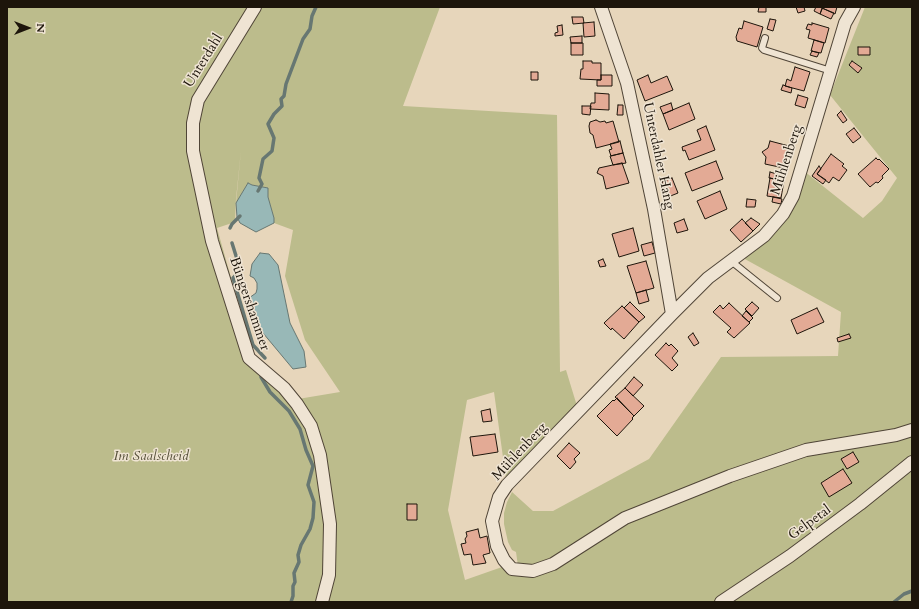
<!DOCTYPE html>
<meta charset="utf-8">
<style>
body{margin:0}
#map{position:relative;width:919px;height:609px;overflow:hidden;background:#e7d6bb;font-family:Cardo,serif}
canvas{display:block}
.frame{position:absolute;inset:0;border:8px solid #1d150b;pointer-events:none}
.north{position:absolute;left:8px;top:8px;width:40px;height:40px;-webkit-text-stroke:3px #efe4d3;paint-order:stroke;rotate:90deg;font-size:11px;font-weight:700;line-height:16px;text-align:center;color:#1d150b}
.north::after{content:'';display:block;margin:auto;width:14px;height:18px;background:#1d150b;clip-path:polygon(50% 0,100% 100%,50% 72%,0 100%)}
</style>
<div id="map">
<canvas width="919" height="609"></canvas>
<div class="frame"></div>
<div class="north">N</div>
</div>
<script>
const g = document.querySelector('canvas').getContext('2d');
g.lineJoin = 'round';
function fillPath(path, color) { g.fillStyle = color; g.fill(path, 'evenodd'); }
const poly = rows => new Path2D(rows.map(r => 'M' + r).join(''));
function trace(path, color, width, dash) { g.strokeStyle = color; g.lineWidth = width; g.lineCap = dash ? 'butt' : 'round'; g.setLineDash(dash || []); g.stroke(path); }
function drawText(font, color, halo, rows, align = 'center') {
  g.font = font + ' Cardo,serif'; g.lineWidth = 3; g.setLineDash([]); g.textBaseline = 'middle'; g.strokeStyle = halo; g.fillStyle = color; for (const [text, x, y, turn = 0] of rows) {
    g.save(); g.translate(x, y); g.rotate((+turn || 0) * Math.PI / 180); g.textAlign = isNaN(turn) ? turn : align; if (halo) g.strokeText(text, 0, 0); g.fillText(text, 0, 0); g.restore();
  }
}
const green = poly([
 [7,7,440,7,403,106,557,115,560,372,566,370,577,406,506,479,494,392,467,400,448,510,465,580,502,567,518,566,516,552,512,550,508,542,504,524,504,513,507,502,512,492,533,511,553,511,649,459,721,357,838,356,841,312,743,258,767,237,804,171,863,218,882,201,897,178,830,95,865,7,912,7,912,602,7,602],
 [241,150,236,203,248,183,252,185,268,188,268,197,274,218,274,223,293,230,285,276,305,340,340,392,292,400,252,352,217,228,235,222,236,199]
]);
const water = poly([
 [248,183,252,185,268,188,268,197,274,218,274,223,256,232,240,223,237,217,236,203,248,183],
 [260,253,269,254,278,265,290,323,304,351,306,367,293,369,253,321,249,298,256,293,257,289,257,283,254,278,250,276,252,264,260,253]
]);
const stream = poly([
 [258,191,262,184,259,178,263,159,272,151,274,138,268,124,274,114,282,106,281,99,284,96,286,84,303,39,310,29,312,16,316,7],
 [230,228,232,224,240,216],
 [232,243,237,259,238,273,233,278,241,305,253,345,265,358],
 [261,377,270,392,289,411,300,429,306,450,313,466,308,485,314,502,313,518,310,529,301,545,298,555,299,562,294,573,295,582,293,586,293,596,291,602],
 [894,602,904,594,912,591]
]);
const building = poly([
 [759,7,766,7,766,12,758,12,759,7],
 [796,7,804,7,805,11,798,13,796,7],
 [816,7,823,7,820,14,814,11,816,7],
 [823,7,837,7,835,14,822,8,823,7],
 [822,8,834,13,831,19,820,14,822,8],
 [572,17,583,17,584,23,573,24,572,17],
 [770,19,776,20,773,31,767,29,770,19],
 [744,21,763,27,757,47,737,41,736,37,739,28,742,29,744,21],
 [594,22,595,36,584,37,583,23,594,22],
 [812,23,829,28,825,43,808,38,810,30,806,29,808,24,812,25,812,23],
 [562,25,563,35,555,36,555,33,558,32,557,26,562,25],
 [582,36,582,43,571,43,570,37,582,36],
 [814,40,824,43,821,53,811,51,814,40],
 [571,43,583,43,583,55,571,55,571,43],
 [858,47,870,47,870,55,858,55,858,47],
 [812,51,819,53,817,57,810,55,812,51],
 [583,61,592,61,592,63,601,63,601,80,580,79,581,69,583,69,583,61],
 [852,61,862,68,858,73,849,65,852,61],
 [795,67,810,72,804,91,785,86,787,79,791,81,795,67],
 [531,72,538,72,538,80,531,80,531,72],
 [601,75,612,75,612,86,597,86,597,80,601,80,601,75],
 [648,75,651,83,667,76,673,90,645,101,637,80,648,75],
 [783,85,792,88,791,93,781,90,783,85],
 [595,93,609,94,609,110,590,109,591,103,595,103,595,93],
 [798,95,808,98,805,108,795,105,798,95],
 [671,103,673,110,663,114,660,107,671,103],
 [689,103,695,119,669,130,663,114,689,103],
 [618,105,623,105,623,115,617,115,618,105],
 [582,106,591,106,590,115,582,114,582,106],
 [841,111,847,120,843,123,837,115,841,111],
 [596,120,600,122,605,121,606,123,613,121,619,142,596,148,593,135,590,133,589,126,590,122,596,120],
 [706,126,715,150,689,160,685,150,683,151,682,147,701,140,697,130,706,126],
 [854,128,861,137,853,143,846,134,854,128],
 [620,141,623,153,611,156,609,150,612,149,610,144,620,141],
 [770,141,789,146,788,152,791,158,785,162,784,168,765,164,766,157,762,152,768,148,770,141],
 [623,153,626,163,613,165,610,156,623,153],
 [831,154,844,164,842,166,847,170,839,181,833,177,829,183,817,174,831,154],
 [876,158,878,160,879,159,889,169,882,176,883,178,878,183,876,182,870,187,858,174,876,158],
 [716,161,723,179,692,191,685,173,716,161],
 [622,163,629,183,606,189,603,176,597,173,599,168,622,163],
 [819,166,821,169,817,174,826,180,823,184,812,176,819,166],
 [770,172,780,175,779,180,769,178,770,172],
 [672,178,678,193,668,197,662,182,672,178],
 [770,178,784,181,781,198,767,196,770,178],
 [720,191,727,209,705,219,697,201,720,191],
 [773,197,782,199,781,204,772,202,773,197],
 [747,199,756,200,755,207,746,207,747,199],
 [751,218,760,224,753,231,745,223,751,218],
 [684,219,688,230,677,233,674,223,684,219],
 [742,219,753,231,741,242,730,230,742,219],
 [633,228,639,251,619,257,612,234,633,228],
 [652,242,655,253,644,256,641,245,652,242],
 [603,259,606,266,600,267,598,261,603,259],
 [646,261,654,288,636,293,627,266,646,261],
 [646,290,649,301,639,304,636,293,646,290],
 [630,302,645,317,639,322,624,308,630,302],
 [752,302,759,308,752,316,745,309,752,302],
 [729,303,750,323,734,338,727,332,731,328,713,312,720,305,723,309,729,303],
 [622,306,639,322,624,339,612,328,611,330,604,323,622,306],
 [817,308,824,322,797,334,791,320,817,308],
 [746,311,753,318,749,322,742,316,746,311],
 [693,333,699,343,694,346,688,337,693,333],
 [849,334,851,338,838,342,837,338,849,334],
 [666,343,669,346,671,344,678,351,672,358,678,365,672,371,655,355,666,343],
 [634,377,643,385,633,396,625,388,634,377],
 [625,388,644,406,634,416,615,397,625,388],
 [617,398,634,416,632,418,633,419,617,436,597,416,613,400,614,401,617,398],
 [490,409,492,421,483,422,481,411,490,409],
 [495,434,498,452,473,456,470,437,495,434],
 [569,443,580,453,574,459,576,462,570,469,557,456,569,443],
 [853,452,859,462,847,469,841,459,853,452],
 [843,469,852,483,829,497,821,483,843,469],
 [407,504,417,504,417,520,407,520,407,504],
 [478,529,480,538,487,536,490,553,483,555,486,563,473,565,471,554,464,555,461,544,466,543,465,539,467,536,466,532,478,529]
]);
const lane = poly([
 [765,38,762,48,764,50,831,71],
 [731,261,777,298]
]);
const street = poly([
 [255,7,198,100,193,123,193,151,212,241,249,358,284,388,297,404,311,426,320,455,330,524,329,575,322,602],
 [601,7,627,83,654,209,672,314],
 [854,7,845,23,793,196,783,214,764,236,708,278,672,314,507,485,499,497,492,521,497,546,504,560,512,569,533,571,553,564,625,518,730,476,806,450,896,435,912,430],
 [721,602,790,556,860,504,912,462]
]);
const streetNames = [
 ["Unterdahl",204,61,-58],
 ["Unterdahler Hang",658,156,78],
 ["Mühlenberg",787,160,-72],
 ["Büngershammer",249,304,71],
 ["Mühlenberg",520,452,-47],
 ["Gelpetal",810,523,-36]
];
const parkNames = [
 ["Im Saalscheid",151,457]
];
fillPath(green, '#bcbc8c');
fillPath(water, '#98b8b7');
trace(water, '#677772', 1);
trace(stream, '#677772', 3.5);
fillPath(building, '#e3aa95');
trace(building, '#1d150b', 1);
trace(lane, '#504537', 8);
trace(street, '#504537', 14);
trace(lane, '#efe4d3', 6);
trace(street, '#efe4d3', 12);
drawText('14px', '#1d150b', '#efe4d3', streetNames);
drawText('italic 14px', '#554f38', '#efe4d3', parkNames);
</script>
